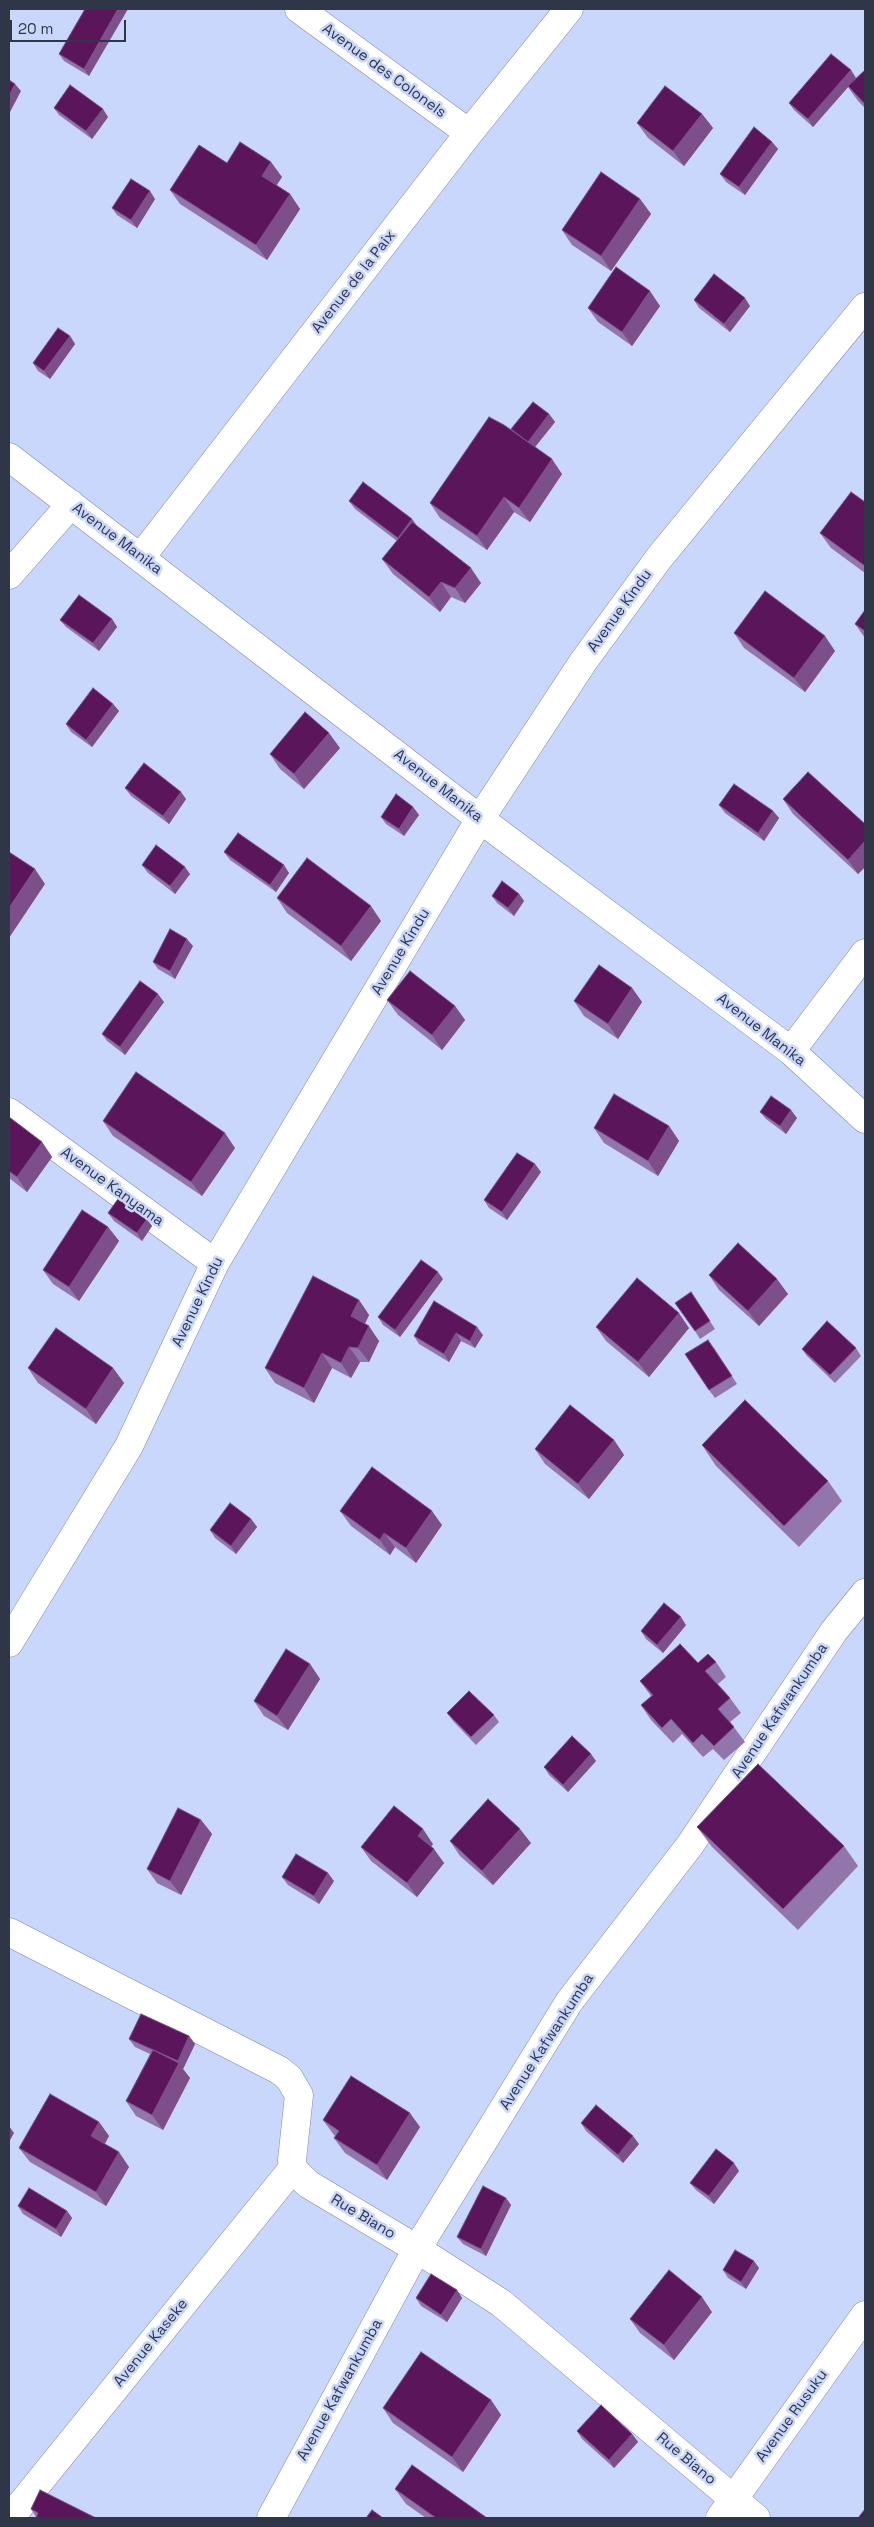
<!DOCTYPE html>
<style>
body{margin:0}
#map{position:relative;width:874px;height:2527px;overflow:hidden;background:#c9d7fc;font-family:"Space Grotesk",sans-serif}
canvas{display:block}
.frame{position:absolute;inset:0;border:10px solid #2f3648;pointer-events:none}
.scale{position:absolute;left:10px;top:20px;width:116px;height:22px;box-sizing:border-box;border:2px solid #2f3648;border-top:0;padding-left:6px;font-size:15px;line-height:18px;white-space:nowrap;color:#2f3648;-webkit-text-stroke:4px #c9d7fc;paint-order:stroke}
</style>
<div id="map">
<canvas width="874" height="2527"></canvas>
<div class="frame"></div>
<div class="scale">20 m</div>
</div>
<script>
const g = document.querySelector('canvas').getContext('2d');
g.lineJoin = 'round';
const poly = rows => new Path2D(rows.map(r => 'M' + r).join(''));
function trace(path, color, width, dash) { g.strokeStyle = color; g.lineWidth = width; g.lineCap = dash ? 'butt' : 'round'; g.setLineDash(dash || []); g.stroke(path); }
function fillPath(path, color) { g.fillStyle = color; g.fill(path, 'evenodd'); }
function drawText(font, color, halo, rows, align = 'center') {
  g.font = font + ' "Space Grotesk",sans-serif'; g.lineWidth = 5; g.setLineDash([]); g.textBaseline = 'middle'; g.strokeStyle = halo; g.fillStyle = color; for (const [text, x, y, turn = 0] of rows) {
    g.save(); g.translate(x, y); g.rotate((+turn || 0) * Math.PI / 180); g.textAlign = isNaN(turn) ? turn : align; if (halo) g.strokeText(text, 0, 0); g.fillText(text, 0, 0); g.restore();
  }
}
const minor = poly([
 [299,9,469,133],
 [9,457,480,819,791,1051,865,1119],
 [141,557,469,133,569,9],
 [9,575,71,504],
 [791,1051,865,953],
 [9,1112,215,1263],
 [9,1643,129,1446,215,1263,480,819,583,662,659,558,865,307],
 [9,1932,279,2070,289,2078,299,2095,292,2160,293,2168,299,2175,308,2184,417,2249,501,2303,756,2518],
 [10,2518,293,2168],
 [271,2518,417,2249,569,2002,690,1845,834,1631,865,1593],
 [720,2518,865,2315]
]);
const wall = poly([
 [85,9,89,76,64,61,59,54],
 [865,70,865,108,858,101,848,87,813,127,794,110,789,103,856,78,852,82],
 [54,108,108,117,92,139,59,115],
 [702,114,713,128,684,166,648,138,637,123],
 [772,142,778,149,745,195,726,182,720,174],
 [227,163,282,177,276,185,290,194,300,209,267,260,180,204,170,190],
 [155,199,137,228,117,215,112,208],
 [640,199,651,214,611,271,572,245,562,230],
 [694,300,750,306,730,332,699,308],
 [660,306,632,346,598,322,588,308],
 [70,336,75,344,50,379,38,371,33,363],
 [549,414,555,422,535,447,562,474,530,522,514,512,487,550,440,518,430,503,511,429],
 [349,501,481,583,465,603,451,597,440,612,393,574,382,559,397,541,355,509],
 [865,502,865,573,831,548,820,533],
 [865,610,865,638,855,624],
 [112,619,117,627,99,651,66,627,60,620],
 [734,633,835,651,805,692,744,648],
 [113,704,119,711,92,747,71,732,66,724],
 [340,748,304,789,280,769,270,754],
 [125,788,186,799,169,824,131,796],
 [783,799,865,824,865,867,858,874,793,814],
 [719,805,773,811,779,818,764,841,725,813],
 [413,807,419,815,404,836,386,824,381,817],
 [224,852,289,873,276,892,230,860],
 [142,865,190,874,175,894,148,873],
 [519,894,524,901,514,916,497,903,492,896],
 [277,898,381,921,351,961,287,913],
 [193,946,175,979,158,969,153,962],
 [632,988,642,1002,618,1039,584,1016,574,1001],
 [387,1000,455,1006,465,1020,442,1050,398,1015],
 [164,1002,125,1055,107,1041,102,1034],
 [760,1112,797,1118,786,1134,766,1119],
 [9,1117,42,1142,52,1157,27,1192,9,1178],
 [103,1121,235,1148,202,1196,113,1136],
 [669,1126,679,1141,658,1176,604,1143,594,1128],
 [541,1172,507,1220,489,1208,484,1200],
 [108,1213,147,1219,152,1226,142,1241,114,1221],
 [108,1227,119,1241,79,1301,53,1284,43,1270],
 [709,1275,788,1294,759,1326,719,1290],
 [443,1279,400,1337,383,1325,378,1317],
 [691,1292,715,1329,700,1339,695,1331],
 [359,1300,369,1315,365,1324,379,1341,369,1362,360,1362,351,1378,332,1368,314,1403,275,1383,265,1368],
 [434,1301,483,1335,475,1348,461,1341,449,1362,419,1344,414,1336],
 [596,1327,689,1328,649,1377,606,1341],
 [714,1348,737,1384,715,1398,709,1390],
 [856,1348,861,1356,835,1383,807,1356,802,1349],
 [28,1368,113,1368,124,1383,96,1424,38,1383],
 [614,1440,624,1455,589,1499,545,1464,535,1449],
 [702,1445,828,1481,842,1501,799,1547,716,1466],
 [340,1511,442,1525,416,1563,395,1547,390,1555,351,1526],
 [251,1519,257,1527,236,1554,215,1538,210,1530],
 [686,1625,663,1653,646,1639,641,1631],
 [716,1662,726,1677,718,1684,730,1698,741,1713,730,1722,745,1742,724,1760,713,1749,703,1757,682,1734,673,1743,651,1720,641,1705,651,1696,640,1681,698,1663],
 [310,1664,320,1679,288,1730,264,1716,254,1701],
 [447,1713,494,1715,499,1722,476,1745,453,1721],
 [596,1761,568,1792,549,1775,544,1767],
 [201,1820,212,1834,181,1895,157,1883,147,1869],
 [697,1827,844,1846,858,1866,798,1930,712,1847],
 [450,1841,531,1843,493,1885,460,1856],
 [433,1844,431,1847,444,1863,417,1897,371,1861,361,1847],
 [282,1877,334,1881,319,1904,288,1885],
 [189,2036,195,2044,183,2069,190,2078,163,2130,136,2116,126,2101,150,2054,135,2047,129,2039],
 [323,2120,420,2127,387,2180,345,2153,334,2138,336,2136,334,2135],
 [99,2122,109,2136,105,2144,129,2167,106,2206,30,2162,19,2148],
 [581,2123,639,2144,623,2163,586,2131],
 [739,2171,714,2204,696,2190,690,2183],
 [506,2198,511,2205,486,2256,463,2244,457,2237],
 [18,2206,67,2211,72,2218,61,2237,23,2214],
 [759,2268,746,2289,728,2278,723,2270],
 [457,2290,462,2298,447,2322,421,2306,416,2298],
 [712,2312,674,2360,640,2333,630,2319],
 [491,2400,501,2415,463,2472,393,2423,383,2408],
 [577,2431,632,2434,638,2442,614,2468,582,2439],
 [395,2489,487,2518,426,2518,406,2504],
 [31,2509,96,2518,36,2517]
]);
const shadedWall = poly([
 [118,9,128,9,89,76,84,69],
 [851,70,856,78,813,127,808,119],
 [15,84,21,91,9,114,9,96],
 [103,109,108,117,92,139,86,131],
 [702,114,713,128,684,166,673,151],
 [772,142,778,149,745,195,739,187],
 [271,162,282,177,273,191,262,176],
 [150,191,155,199,137,228,131,220],
 [290,194,300,209,267,260,256,245],
 [640,199,651,214,611,271,601,256],
 [650,291,660,306,632,346,622,332],
 [745,298,750,306,730,332,724,324],
 [70,336,75,344,50,379,44,371],
 [549,414,555,422,531,452,526,444],
 [552,459,562,474,530,522,519,508],
 [504,497,514,512,487,550,477,536],
 [412,519,418,527,398,538],
 [471,568,481,583,465,603,455,588],
 [441,582,451,597,440,612,429,597],
 [112,619,117,627,99,651,93,643],
 [825,636,835,651,805,692,794,678],
 [113,704,119,711,92,747,86,740],
 [329,733,340,748,304,789,294,774],
 [181,792,186,799,169,824,163,816],
 [413,807,419,815,404,836,399,829],
 [773,811,779,818,764,841,758,833],
 [865,841,865,867,858,874,848,860],
 [284,865,289,873,276,892,270,885],
 [185,867,190,874,175,894,170,886],
 [35,869,45,884,9,938,9,908],
 [519,894,524,901,514,916,508,908],
 [371,906,381,921,351,961,341,946],
 [187,939,193,946,175,979,170,971],
 [632,988,642,1002,618,1039,608,1024],
 [158,994,164,1002,125,1055,120,1047],
 [455,1006,465,1020,442,1050,432,1035],
 [791,1110,797,1118,786,1134,780,1126],
 [669,1126,679,1141,658,1176,648,1161],
 [225,1133,235,1148,202,1196,191,1182],
 [42,1142,52,1157,27,1192,17,1177],
 [535,1164,541,1172,507,1220,502,1212],
 [147,1219,152,1226,142,1241,137,1233],
 [108,1227,119,1241,79,1301,69,1287],
 [438,1272,443,1279,400,1337,395,1330],
 [777,1279,788,1294,759,1326,748,1311],
 [359,1300,369,1315,361,1331,351,1316],
 [679,1313,689,1328,649,1377,638,1362],
 [369,1326,379,1341,369,1362,358,1348],
 [477,1327,483,1335,475,1348,470,1341],
 [456,1333,461,1341,449,1362,444,1354],
 [349,1347,360,1362,351,1378,341,1363],
 [322,1353,332,1368,314,1403,304,1388],
 [113,1368,124,1383,96,1424,86,1409],
 [614,1440,624,1455,589,1499,578,1484],
 [432,1511,442,1525,416,1563,406,1548],
 [251,1519,257,1527,236,1554,231,1546],
 [384,1533,395,1547,390,1555,380,1540],
 [681,1617,686,1625,663,1653,657,1645],
 [310,1664,320,1679,288,1730,277,1716],
 [591,1754,596,1761,568,1792,563,1785],
 [201,1820,212,1834,181,1895,170,1881],
 [423,1829,433,1844,428,1851,418,1836],
 [520,1829,531,1843,493,1885,482,1871],
 [434,1849,444,1863,417,1897,407,1883],
 [328,1873,334,1881,319,1904,314,1896],
 [189,2036,195,2044,183,2069,190,2078,163,2130,152,2115,179,2064,178,2061],
 [410,2113,420,2127,387,2180,377,2165],
 [99,2122,109,2136,101,2150,91,2136],
 [9,2126,14,2133,9,2142],
 [633,2136,639,2144,623,2163,618,2155],
 [119,2152,129,2167,106,2206,96,2192],
 [734,2163,739,2171,714,2204,709,2196],
 [506,2198,511,2205,486,2256,481,2249],
 [67,2211,72,2218,61,2237,56,2229],
 [754,2261,759,2268,746,2289,741,2282],
 [457,2290,462,2298,447,2322,441,2315],
 [702,2297,712,2312,674,2360,664,2345],
 [491,2400,501,2415,463,2472,452,2457],
 [632,2434,638,2442,614,2468,609,2460]
]);
const building = poly([
 [85,9,118,9,84,69,59,54,85,9],
 [831,54,851,70,808,119,789,103,831,54],
 [865,70,865,104,848,86,865,70],
 [9,80,15,84,9,96,9,80],
 [70,85,103,109,86,131,54,108,70,85],
 [665,86,702,114,673,151,637,123,665,86],
 [754,127,772,142,739,187,720,174,754,127],
 [240,142,271,162,262,176,290,194,256,245,170,190,199,145,227,163,240,142],
 [601,172,640,199,601,256,562,230,601,172],
 [131,179,150,191,131,220,112,208,131,179],
 [616,267,650,291,622,332,588,308,616,267],
 [714,274,745,298,724,324,694,300,714,274],
 [58,328,70,336,44,371,33,363,58,328],
 [533,402,549,414,528,442,511,429,533,402],
 [489,417,504,425,552,459,519,508,504,497,477,536,430,503,489,417],
 [363,482,412,519,398,538,349,501,363,482],
 [851,492,865,502,865,566,820,533,851,492],
 [412,522,471,568,455,588,441,582,429,597,382,559,412,522],
 [765,591,825,636,794,678,734,633,765,591],
 [79,595,112,619,93,643,60,620,79,595],
 [865,610,865,631,855,624,865,610],
 [93,688,113,704,86,740,66,724,93,688],
 [305,712,329,733,294,774,270,754,305,712],
 [144,763,181,792,163,816,125,788,144,763],
 [808,772,865,824,865,841,848,860,783,799,808,772],
 [734,784,773,811,758,833,719,805,734,784],
 [396,794,413,807,399,829,381,817,396,794],
 [238,833,284,865,270,885,224,852,238,833],
 [156,845,185,867,170,886,142,865,156,845],
 [9,852,35,869,9,908,9,852],
 [307,858,371,906,341,946,277,898,307,858],
 [502,881,519,894,508,908,492,896,502,881],
 [170,929,187,939,170,971,153,962,170,929],
 [599,965,632,988,608,1024,574,1001,599,965],
 [410,971,455,1006,432,1035,387,1000,410,971],
 [140,981,158,994,120,1047,102,1034,140,981],
 [136,1072,225,1133,191,1182,103,1121,136,1072],
 [614,1094,669,1126,648,1161,594,1128,614,1094],
 [771,1096,791,1110,780,1126,760,1112,771,1096],
 [9,1117,42,1142,17,1177,9,1171,9,1117],
 [517,1153,535,1164,502,1212,484,1200,517,1153],
 [118,1199,147,1219,137,1233,108,1213,118,1199],
 [82,1210,108,1227,69,1287,43,1270,82,1210],
 [738,1243,777,1279,748,1311,709,1275,738,1243],
 [421,1260,438,1272,395,1330,378,1317,421,1260],
 [313,1276,359,1300,351,1316,369,1326,358,1348,349,1347,341,1363,322,1353,304,1388,265,1368,313,1276],
 [637,1278,679,1313,638,1362,596,1327,637,1278],
 [691,1292,710,1321,695,1331,675,1303,691,1292],
 [434,1301,477,1327,470,1341,456,1333,444,1354,414,1336,434,1301],
 [827,1321,856,1348,830,1375,802,1349,827,1321],
 [56,1328,113,1368,86,1409,28,1368,56,1328],
 [708,1340,732,1376,709,1390,685,1354,708,1340],
 [745,1400,828,1481,784,1526,702,1445,745,1400],
 [570,1405,614,1440,578,1484,535,1449,570,1405],
 [372,1467,432,1511,406,1548,384,1533,380,1540,340,1511,372,1467],
 [230,1503,251,1519,231,1546,210,1530,230,1503],
 [664,1603,681,1617,657,1645,641,1631,664,1603],
 [680,1644,698,1663,708,1654,716,1662,705,1671,730,1698,718,1709,734,1727,714,1746,702,1734,693,1743,671,1719,662,1728,641,1705,653,1695,640,1681,680,1644],
 [286,1649,310,1664,277,1716,254,1701,286,1649],
 [469,1691,494,1715,471,1737,447,1713,469,1691],
 [572,1736,591,1754,563,1785,544,1767,572,1736],
 [758,1764,844,1846,783,1909,697,1827,758,1764],
 [488,1799,520,1829,482,1871,450,1841,488,1799],
 [394,1806,423,1829,418,1836,434,1849,407,1883,361,1847,394,1806],
 [178,1808,201,1820,170,1881,147,1869,178,1808],
 [296,1854,328,1873,314,1896,282,1877,296,1854],
 [141,2014,189,2036,178,2061,129,2039,141,2014],
 [153,2050,179,2063,152,2115,126,2101,153,2050],
 [351,2076,410,2113,377,2165,334,2138,339,2131,323,2120,351,2076],
 [50,2094,99,2122,91,2136,119,2152,96,2192,19,2148,50,2094],
 [596,2105,633,2136,618,2155,581,2123,596,2105],
 [716,2149,734,2163,709,2196,690,2183,716,2149],
 [483,2186,506,2198,481,2249,457,2237,483,2186],
 [29,2188,67,2211,56,2229,18,2206,29,2188],
 [735,2250,754,2261,741,2282,723,2270,735,2250],
 [669,2270,702,2297,664,2345,630,2319,669,2270],
 [431,2274,457,2290,441,2315,416,2298,431,2274],
 [421,2352,491,2400,452,2457,383,2408,421,2352],
 [601,2405,632,2434,609,2460,577,2431,601,2405],
 [412,2465,487,2518,436,2518,395,2489,412,2465],
 [40,2490,96,2518,36,2518,38,2513,31,2509,40,2490],
 [865,2509,865,2518,858,2518,865,2509],
 [372,2510,383,2518,366,2518,372,2510]
]);
const streetNames = [
 ["Avenue des Colonels",384,71,36],
 ["Avenue de la Paix",354,282,-52],
 ["Avenue Manika",117,539,37],
 ["Avenue Kindu",620,611,-54],
 ["Avenue Manika",438,786,38],
 ["Avenue Kindu",401,952,-59],
 ["Avenue Manika",761,1030,38],
 ["Avenue Kanyama",112,1187,36],
 ["Avenue Kindu",198,1302,-64],
 ["Avenue Kafwankumba",780,1711,-56],
 ["Avenue Kafwankumba",547,2042,-57],
 ["Rue Biano",363,2217,31],
 ["Avenue Kaseke",151,2343,-51],
 ["Avenue Kafwankumba",340,2390,-61],
 ["Avenue Rusuku",792,2416,-54],
 ["Rue Biano",686,2459,40]
];
trace(minor, '#7b8ab4', 29);
trace(minor, '#fff', 28);
fillPath(wall, '#9276ab');
fillPath(shadedWall, '#7c4f8b');
fillPath(building, '#5b155a');
trace(building, '#7c4f8b', 1);
drawText('15px', '#2f3648', '#c9d7fc', streetNames);
</script>
